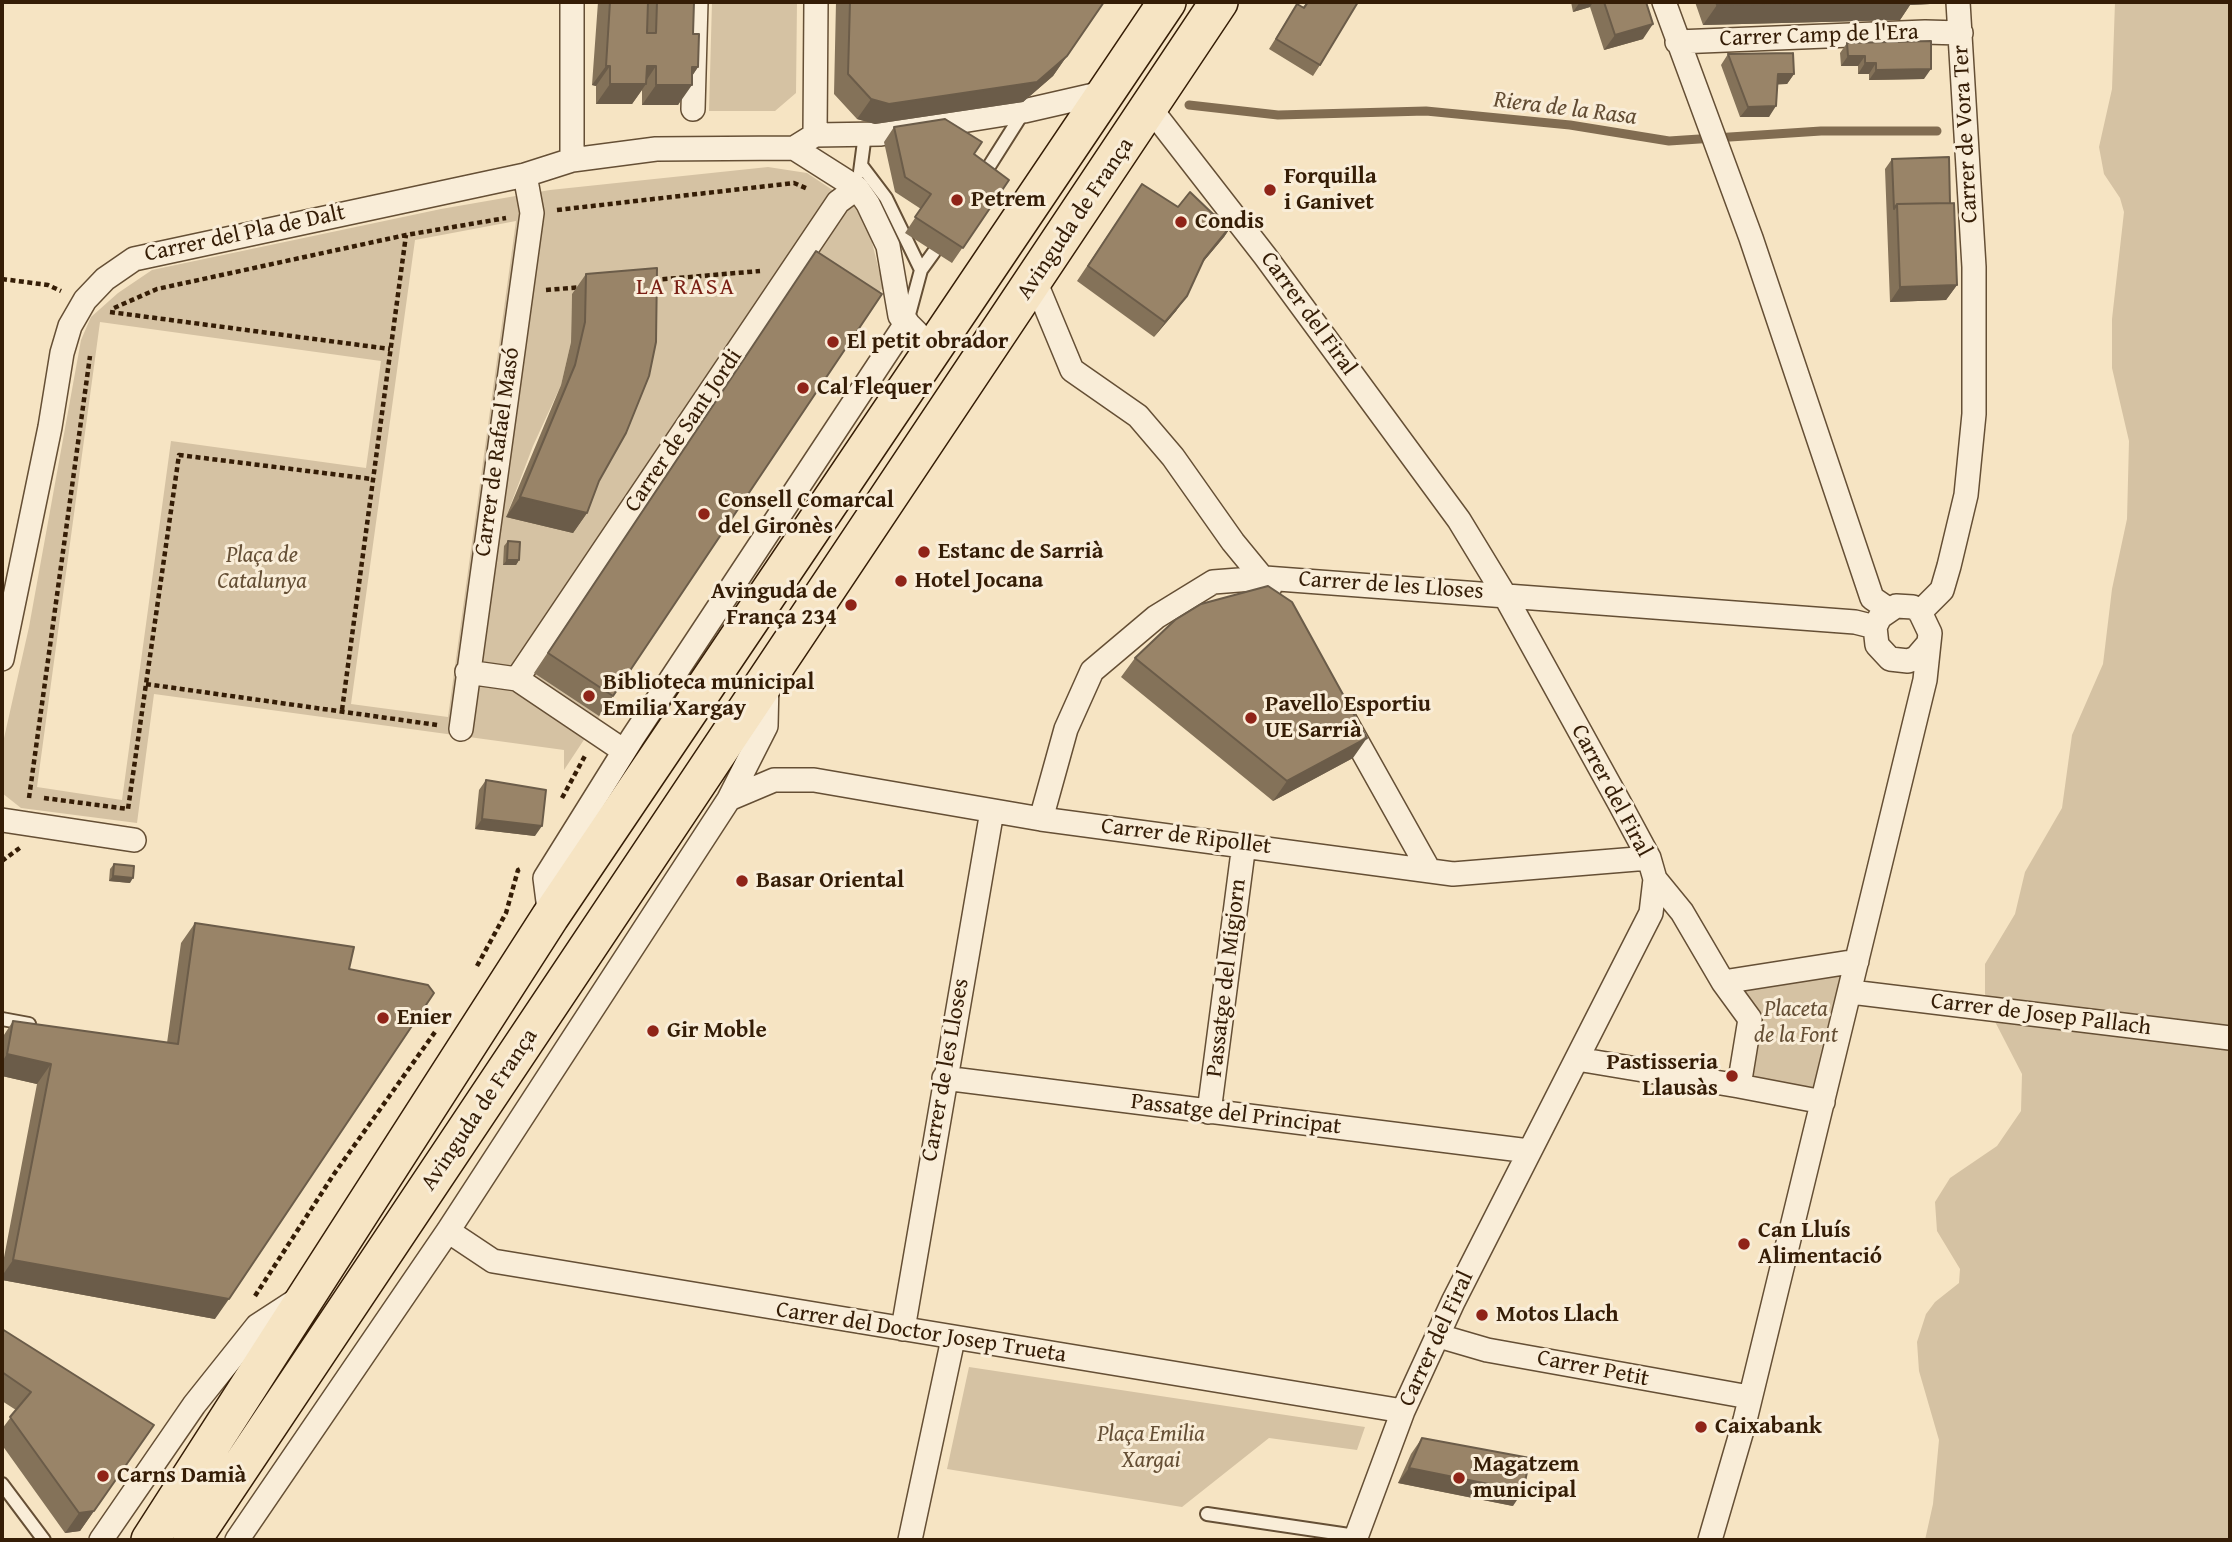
<!DOCTYPE html>
<meta charset="utf-8">
<style>
body{margin:0}
#map{position:relative;width:2232px;height:1542px;overflow:hidden;background:#f6e4c3;font-family:"Gentium Book Plus",serif}
canvas{display:block}
.frame{position:absolute;inset:0;border:4px solid #351d06;pointer-events:none}
</style>
<div id="map">
<canvas width="2232" height="1542"></canvas>
<div class="frame"></div>
</div>
<script>
const g = document.querySelector('canvas').getContext('2d');
g.lineJoin = 'round';
function fillPath(path, color) { g.fillStyle = color; g.fill(path, 'evenodd'); }
const poly = rows => new Path2D(rows.map(r => 'M' + r).join(''));
function trace(path, color, width, dash) { g.strokeStyle = color; g.lineWidth = width; g.lineCap = dash ? 'butt' : 'round'; g.setLineDash(dash || []); g.stroke(path); }
function drawText(font, color, halo, rows, align = 'center') {
  g.font = font + ' "Gentium Book Plus",serif'; g.lineWidth = 6; g.setLineDash([]); g.textBaseline = 'middle'; g.strokeStyle = halo; g.fillStyle = color; for (const [text, x, y, turn = 0] of rows) {
    g.save(); g.translate(x, y); g.rotate((+turn || 0) * Math.PI / 180); g.textAlign = isNaN(turn) ? turn : align; if (halo) g.strokeText(text, 0, 0); g.fillText(text, 0, 0); g.restore();
  }
}
const green = poly([
 [712,2,797,2,796,93,775,111,709,111],
 [2115,2,2230,2,2230,1540,1925,1540,1933,1504,1939,1440,1919,1371,1917,1342,1926,1314,1935,1302,1959,1283,1960,1269,1937,1231,1935,1202,1950,1178,1997,1146,2021,1111,2022,1074,1989,1010,1985,994,1985,964,2015,914,2025,872,2062,808,2072,735,2103,664,2112,589,2127,519,2129,441,2112,368,2112,319,2124,212,2120,198,2104,174,2099,147,2112,89],
 [768,167,807,173,852,203,869,230,883,287,564,770,564,750,154,694,137,823,21,808,2,793,2,747,29,627,81,340,91,317,118,293,152,270,441,209,550,190],
 [516,221,448,717,351,704,415,240],
 [572,294,644,337,506,517,533,446,561,385,571,342],
 [100,322,381,361,366,468,171,441,122,800,37,787],
 [1857,961,1823,1102,1739,1086,1750,1019,1723,982],
 [969,1367,1365,1427,1357,1450,1269,1438,1182,1507,947,1469]
]);
const stream = poly([
 [1189,105,1278,115,1426,111,1570,125,1669,141,1821,131,1937,131]
]);
const path = poly([
 [557,210,794,183,808,189],
 [2,279,48,285,61,291],
 [654,280,760,271],
 [546,290,583,287],
 [114,308,157,289,406,235,506,218],
 [110,312,390,349],
 [146,684,437,725],
 [342,710,406,235],
 [29,798,90,356],
 [44,798,128,809,179,455,372,479],
 [562,798,586,754],
 [2,861,21,847],
 [477,966,506,913,518,870,523,868],
 [255,1296,334,1174,435,1032]
]);
const lane = poly([
 [861,165,886,198,921,270],
 [860,172,865,134],
 [981,179,1024,111],
 [907,322,921,270,934,252],
 [2,1019,29,1024],
 [2,1484,44,1540],
 [1207,1514,1356,1536]
]);
const street = poly([
 [1664,2,1751,238,1872,598,1888,609],
 [1677,42,1925,32,1961,33],
 [1150,108,1265,256,1459,520,1504,594,1620,804,1649,858,1655,879,1651,913,1453,1302,1403,1411,1355,1540],
 [693,109,696,2],
 [815,135,816,2],
 [794,148,815,135,881,134,1024,111,1107,92],
 [794,148,857,188,868,204,888,246,900,316,917,333,925,363],
 [572,160,572,2],
 [1035,281,1072,370,1138,416,1173,457,1233,542,1270,587],
 [1920,612,1942,590,1949,566,1966,495,1974,414,1974,267,1958,2],
 [2,659,50,427,62,353,70,326,85,300,105,279,134,259,525,175,572,160,656,149,794,148],
 [467,672,517,679,624,751],
 [517,679,838,202,857,188],
 [1345,720,1429,870],
 [461,729,532,213,525,175],
 [729,799,774,780,814,780,1041,819,1453,874,1649,858],
 [1041,819,1066,729,1092,671,1156,617,1213,582,1265,578,1855,622,1875,627],
 [2,820,134,840],
 [1655,879,1682,912,1723,982],
 [550,917,545,878,633,737,907,322],
 [1851,992,2230,1038],
 [1577,1059,1739,1086],
 [944,1078,1529,1151],
 [1823,1102,1739,1086,1750,1019,1723,982,1857,961],
 [1209,1112,1244,844],
 [448,1231,493,1261,1403,1411],
 [903,1329,992,811],
 [1439,1336,1487,1350,1749,1397],
 [101,1540,194,1405,257,1326,297,1300],
 [237,1540,448,1231,729,799,766,726,767,682],
 [910,1540,953,1339],
 [1710,1540,1745,1420,1925,680,1930,633,1920,612,1913,607,1896,606,1880,617,1875,627,1877,645,1890,659,1908,661,1916,658,1928,644]
]);
const primary = poly([
 [150,1540,550,917,1167,2],
 [192,1540,1219,2]
]);
const wall = poly([
 [598,2,694,2,693,34,698,67,692,76,678,105,642,105,642,90,632,104,596,104,596,86,592,85],
 [836,2,1104,2,1053,76,1023,102,875,124,857,119,834,94],
 [1307,2,1357,2,1320,65,1313,76,1269,49,1297,4,1303,7],
 [1571,2,1646,2,1643,39,1604,50,1590,7,1573,12],
 [1695,2,1931,2,1930,4,1910,5,1900,20,1703,25],
 [1847,43,1924,79,1869,80,1869,74,1858,74,1858,66,1841,66,1840,53],
 [1728,54,1794,74,1787,84,1777,84,1769,117,1740,117,1721,65],
 [894,127,974,154,1009,180,952,263,905,233,921,209,895,192,884,142],
 [1892,159,1950,203,1957,285,1946,300,1890,302,1885,169],
 [1142,184,1178,207,1213,214,1234,222,1224,237,1201,264,1176,311,1154,337,1077,281],
 [816,251,613,696,599,716,534,673],
 [586,274,599,481,587,513,573,533,506,517,561,385,571,342,572,294],
 [508,541,519,560,516,565,503,565,504,546],
 [1135,658,1353,758,1273,801,1121,677],
 [486,780,535,836,475,829,479,790],
 [114,864,130,883,109,881,110,869],
 [195,923,215,1319,2,1280,2,1268,37,1084,2,1076,2,1038,13,1021,167,1043,181,943],
 [2,1329,154,1425,80,1531,65,1533,2,1445,2,1429,16,1410,2,1401],
 [1422,1438,1513,1506,1398,1483,1411,1454]
]);
const shadedWall = poly([
 [1580,2,1593,2,1590,7,1573,12],
 [1843,2,1931,2,1930,4,1910,5,1900,20,1703,25,1717,5],
 [1653,24,1643,39,1604,50,1615,35],
 [1067,56,1053,76,1023,102,875,124,857,119,871,99],
 [1848,56,1865,56,1858,66,1841,66],
 [1865,63,1876,63,1869,74,1858,74],
 [606,66,610,66,596,86,592,85],
 [647,66,656,66,644,84,646,84,632,104,596,104,610,84],
 [692,67,698,67,686,85,692,85,678,105,642,105,656,85],
 [1931,69,1924,79,1869,80,1876,70],
 [1778,74,1794,74,1787,84,1770,85],
 [1776,106,1769,117,1740,117,1748,107],
 [1234,222,1224,237,1193,274,1204,259],
 [1957,285,1946,300,1890,302,1900,287],
 [1187,296,1176,311,1154,337,1165,322],
 [520,497,587,513,573,533,506,517],
 [507,560,519,560,516,565,503,565],
 [1367,738,1353,758,1273,801,1287,781],
 [482,819,542,826,535,836,475,829],
 [113,876,133,878,130,883,109,881],
 [7,1054,51,1064,37,1084,2,1076,2,1062],
 [13,1260,229,1299,215,1319,2,1280,2,1276],
 [1409,1468,1523,1491,1513,1506,1398,1483],
 [94,1511,80,1531,65,1533,79,1513]
]);
const building = poly([
 [610,2,648,2,647,33,656,33,657,2,694,2,693,34,699,34,698,67,692,67,692,85,656,85,656,66,647,66,646,84,610,84,610,66,606,66,610,2],
 [850,2,1104,2,1067,56,1037,82,889,104,871,99,848,74,850,2],
 [1308,2,1358,2,1320,65,1276,39,1297,4,1304,8,1308,2],
 [1604,2,1646,2,1653,24,1615,35,1604,2],
 [1716,2,1843,2,1717,5,1716,2],
 [1931,41,1931,69,1876,70,1876,63,1865,63,1865,56,1848,56,1847,43,1931,41],
 [1793,53,1794,74,1778,74,1776,106,1748,107,1728,54,1793,53],
 [945,119,982,142,974,154,1009,180,963,248,915,217,931,194,905,177,894,127,945,119],
 [1949,157,1950,203,1897,204,1894,209,1892,159,1949,157],
 [1142,184,1178,207,1190,192,1213,214,1234,222,1204,259,1187,296,1165,322,1088,266,1142,184],
 [1954,203,1957,285,1900,287,1897,204,1954,203],
 [816,251,882,294,613,696,548,653,816,251],
 [657,268,656,342,649,376,626,433,599,481,587,513,520,497,575,365,585,322,586,274,657,268],
 [508,541,520,542,519,560,507,560,508,541],
 [1268,586,1292,602,1367,738,1287,781,1135,658,1175,620,1201,604,1268,586],
 [486,780,546,790,542,826,482,819,486,780],
 [114,864,134,866,133,878,113,876,114,864],
 [195,923,354,947,349,969,428,985,434,993,229,1299,13,1260,51,1064,7,1054,13,1021,178,1044,195,923],
 [2,1329,154,1425,94,1511,79,1513,10,1417,31,1392,2,1372,2,1329],
 [1422,1438,1530,1458,1523,1491,1409,1468,1422,1438]
]);
const markers = [
 [1270,190,7,"#8f2418"],
 [957,200,7,"#8f2418"],
 [1181,222,7,"#8f2418"],
 [833,342,7,"#8f2418"],
 [803,388,7,"#8f2418"],
 [704,514,7,"#8f2418"],
 [924,552,7,"#8f2418"],
 [901,581,7,"#8f2418"],
 [851,605,7,"#8f2418"],
 [589,696,7,"#8f2418"],
 [1251,718,7,"#8f2418"],
 [742,881,7,"#8f2418"],
 [383,1018,7,"#8f2418"],
 [653,1031,7,"#8f2418"],
 [1732,1076,7,"#8f2418"],
 [1744,1244,7,"#8f2418"],
 [1482,1315,7,"#8f2418"],
 [1701,1427,7,"#8f2418"],
 [103,1476,7,"#8f2418"],
 [1459,1478,7,"#8f2418"]
];
const streetNames = [
 ["Carrer Camp de l'Era",1819,36,-2],
 ["Carrer de Vora Ter",1966,134,-93],
 ["Avinguda de França",1076,219,-56],
 ["Carrer del Pla de Dalt",245,234,-12],
 ["Carrer del Firal",1308,314,54],
 ["Carrer de Sant Jordi",684,431,-56],
 ["Carrer de Rafael Masó",498,452,-82],
 ["Carrer de les Lloses",1391,586,4],
 ["Carrer del Firal",1611,791,62],
 ["Carrer de Ripollet",1186,837,7],
 ["Passatge del Migjorn",1227,978,-83],
 ["Carrer de Josep Pallach",2041,1015,7],
 ["Carrer de les Lloses",946,1070,-80],
 ["Avinguda de França",480,1110,-56],
 ["Passatge del Principat",1236,1115,7],
 ["Carrer del Doctor Josep Trueta",921,1333,9],
 ["Carrer del Firal",1437,1339,-65],
 ["Carrer Petit",1593,1369,11]
];
const poiNames = [
 ["Forquilla",1284,177],
 ["i Ganivet",1284,203],
 ["Petrem",971,200],
 ["Condis",1195,222],
 ["El petit obrador",847,342],
 ["Cal Flequer",817,388],
 ["Consell Comarcal",718,501],
 ["del Gironès",718,527],
 ["Estanc de Sarrià",938,552],
 ["Hotel Jocana",915,581],
 ["Avinguda de",837,592,"right"],
 ["França 234",837,618,"right"],
 ["Biblioteca municipal",603,683],
 ["Emilia Xargay",603,709],
 ["Pavello Esportiu",1265,705],
 ["UE Sarrià",1265,731],
 ["Basar Oriental",756,881],
 ["Enier",397,1018],
 ["Gir Moble",667,1031],
 ["Pastisseria",1718,1063,"right"],
 ["Llausàs",1718,1089,"right"],
 ["Can Lluís",1758,1231],
 ["Alimentació",1758,1257],
 ["Motos Llach",1496,1315],
 ["Caixabank",1715,1427],
 ["Magatzem",1473,1465],
 ["municipal",1473,1491],
 ["Carns Damià",117,1476]
];
const parkNames = [
 ["Plaça de",262,556],
 ["Catalunya",262,582],
 ["Placeta",1796,1010],
 ["de la Font",1796,1036],
 ["Plaça Emilia",1151,1435],
 ["Xargai",1151,1461]
];
const waterNames = [
 ["Riera de la Rasa",1565,109,7]
];
const neighbourhoodNames = [
 ["LA RASA",686,288]
];
fillPath(green, '#d5c2a3');
trace(stream, '#816c51', 9);
trace(lane, '#654f35', 16);
trace(street, '#654f35', 26);
trace(primary, '#351d06', 40);
trace(path, '#351d06', 4.5, [5, 3.5]);
trace(lane, '#f9edd8', 12);
trace(street, '#f9edd8', 23);
trace(primary, '#f6e4c3', 37);
fillPath(wall, '#847259');
fillPath(shadedWall, '#6b5c49');
fillPath(building, '#998468');
trace(building, '#6b5c49', 2);
for (const [x, y, r, color] of markers) { const dot = new Path2D(); dot.arc(x, y, r, 0, 2 * Math.PI); g.fillStyle = color; g.fill(dot); trace(dot, '#f9edd8', 2.5); }
drawText('23px', '#351d06', '#f9edd8', streetNames);
drawText('bold 23px', '#351d06', '#f9edd8', poiNames, 'left');
drawText('italic 23px', '#654f35', '#f9edd8', parkNames);
drawText('italic 24px', '#614b32', '#f9edd8', waterNames);
g.letterSpacing = '2px';
drawText('24px', '#7a1f14', '#f9edd8', neighbourhoodNames);
g.letterSpacing = '0px';
</script>
